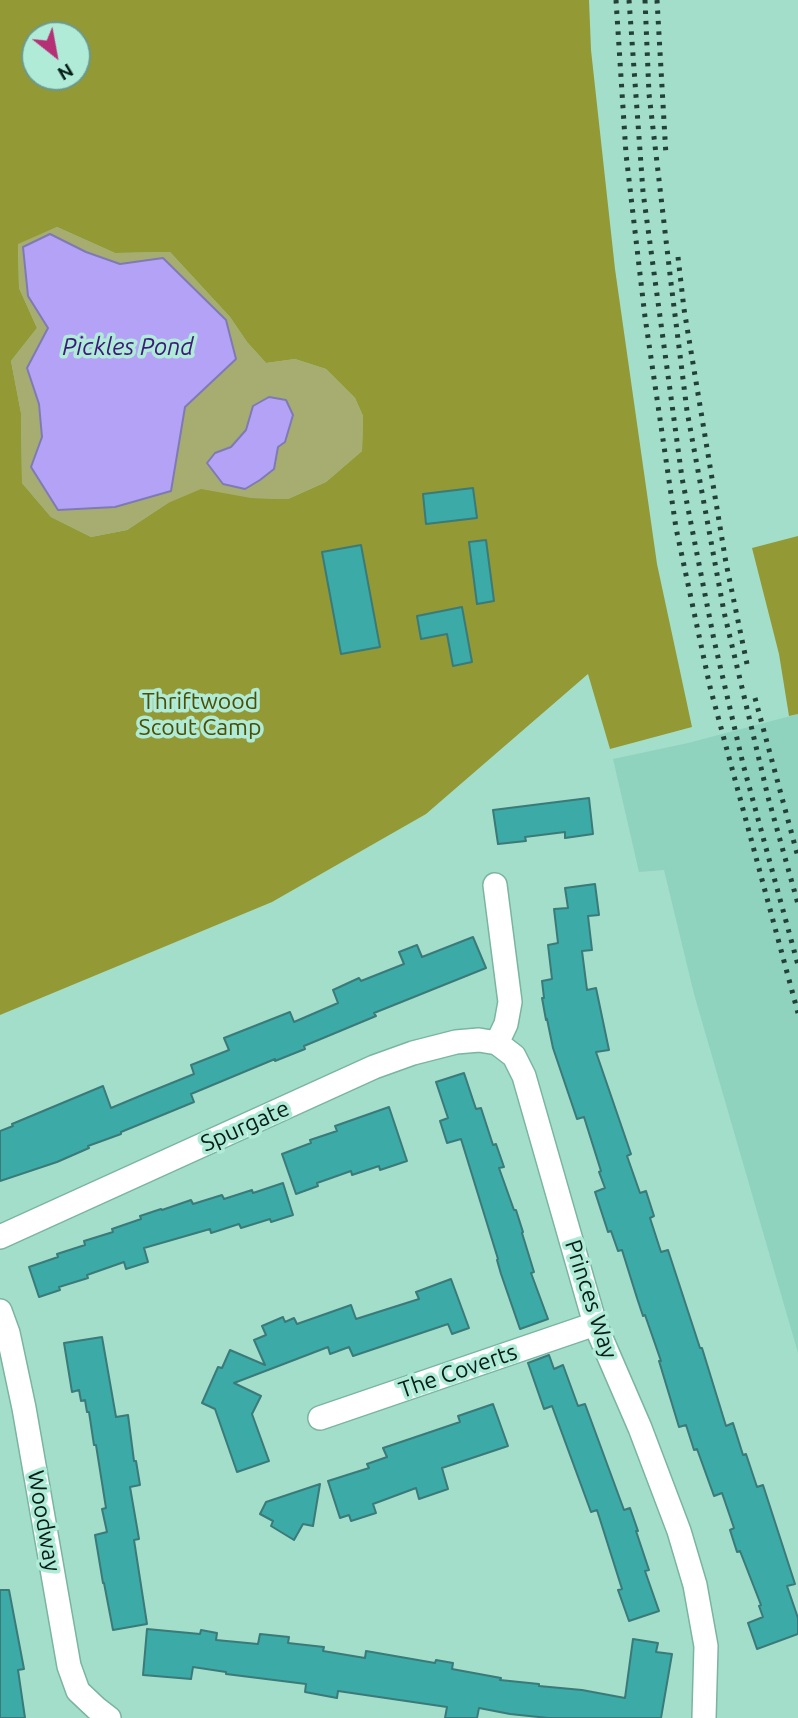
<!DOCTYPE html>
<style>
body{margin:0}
#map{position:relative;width:798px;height:1718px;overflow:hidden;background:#a3decb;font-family:Ubuntu,sans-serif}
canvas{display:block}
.north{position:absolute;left:21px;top:21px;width:70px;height:70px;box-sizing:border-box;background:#b0ebd8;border:2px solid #6c998b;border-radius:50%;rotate:149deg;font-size:19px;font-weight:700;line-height:28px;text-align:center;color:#061e18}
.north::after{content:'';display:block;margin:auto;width:24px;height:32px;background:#b53075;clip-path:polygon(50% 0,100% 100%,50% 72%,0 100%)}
</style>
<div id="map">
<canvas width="798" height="1718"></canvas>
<div class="north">N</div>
</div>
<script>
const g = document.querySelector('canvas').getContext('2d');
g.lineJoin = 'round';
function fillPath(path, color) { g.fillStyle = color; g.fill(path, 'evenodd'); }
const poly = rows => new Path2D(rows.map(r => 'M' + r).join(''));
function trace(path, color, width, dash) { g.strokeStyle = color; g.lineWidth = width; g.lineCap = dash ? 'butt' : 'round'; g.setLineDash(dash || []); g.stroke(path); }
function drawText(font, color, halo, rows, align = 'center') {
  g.font = font + ' Ubuntu,sans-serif'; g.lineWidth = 7; g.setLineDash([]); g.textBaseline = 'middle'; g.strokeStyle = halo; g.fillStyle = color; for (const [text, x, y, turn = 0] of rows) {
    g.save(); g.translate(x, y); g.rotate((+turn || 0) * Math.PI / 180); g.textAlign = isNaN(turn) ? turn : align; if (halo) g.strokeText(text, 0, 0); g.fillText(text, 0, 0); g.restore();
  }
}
const built = poly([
 [798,714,798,1353,694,994,664,870,639,872,613,759,688,743]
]);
const green = poly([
 [57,227,115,253,170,252,230,317,247,342,266,363,295,359,326,369,355,398,363,416,362,451,326,482,288,499,251,498,168,503,127,530,91,537,51,517,22,483,21,413,11,361,37,328,19,288,18,243]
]);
const forest = poly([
 [0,0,589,0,591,50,615,269,657,564,692,727,610,749,588,674,426,814,272,902,0,1015],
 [35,35,77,35,77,77,35,77],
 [57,227,115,253,170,252,230,317,247,342,266,363,295,359,326,369,355,398,363,416,362,451,326,482,288,499,251,498,201,489,168,503,127,530,91,537,51,517,22,483,21,413,11,361,37,328,19,288,18,244],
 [798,536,798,714,789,716,779,654,752,548]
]);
const water = poly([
 [50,234,86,252,120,264,163,258,226,320,236,359,185,407,171,491,115,507,58,510,31,467,42,437,39,404,27,368,48,328,28,296,23,247,50,234],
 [269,397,286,400,293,415,285,442,278,447,274,469,260,480,245,489,223,484,207,463,215,453,231,447,246,430,253,406,269,397]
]);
const building = poly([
 [473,488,477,518,426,524,423,494,473,488],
 [486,540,494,601,477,604,469,542,486,540],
 [361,545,380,647,341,654,322,552,361,545],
 [462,607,472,662,453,666,447,634,421,639,417,616,462,607],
 [589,798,593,834,565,838,565,832,525,837,526,841,498,844,493,810,589,798],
 [595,884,599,915,588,916,592,950,582,951,587,990,596,988,609,1050,596,1052,631,1154,627,1156,640,1193,646,1191,654,1216,650,1218,661,1252,668,1250,700,1348,702,1348,726,1426,733,1423,743,1455,746,1454,757,1487,763,1485,795,1584,787,1586,798,1618,798,1634,757,1649,748,1623,763,1617,759,1606,761,1605,740,1551,737,1552,730,1530,734,1528,722,1493,714,1496,697,1449,694,1450,686,1425,679,1427,659,1361,661,1361,645,1315,643,1316,637,1298,622,1250,618,1251,611,1231,608,1232,595,1192,605,1188,599,1172,601,1171,584,1117,577,1119,553,1048,547,1019,546,1020,542,998,544,998,542,981,552,979,548,945,558,943,554,909,568,908,565,888,595,884],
 [473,937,486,968,374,1013,376,1016,304,1046,305,1049,275,1061,275,1059,191,1094,194,1102,121,1132,121,1134,88,1146,89,1148,57,1162,0,1181,0,1131,13,1126,12,1124,103,1086,111,1108,147,1093,194,1074,191,1065,229,1050,224,1038,290,1012,294,1022,338,1003,333,990,359,978,361,981,404,964,399,952,417,945,422,957,473,937],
 [464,1073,476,1109,481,1108,493,1145,496,1144,504,1167,499,1168,514,1210,516,1210,523,1232,522,1233,534,1272,531,1273,548,1319,520,1329,501,1274,497,1260,498,1259,461,1139,447,1143,440,1121,448,1118,436,1082,464,1073],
 [389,1107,407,1161,380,1170,379,1166,352,1175,351,1171,317,1183,318,1186,296,1194,282,1154,311,1143,310,1140,337,1131,335,1126,389,1107],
 [283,1183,293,1215,271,1222,270,1219,241,1228,239,1224,211,1233,210,1229,144,1248,148,1262,126,1269,124,1262,87,1275,88,1278,59,1287,60,1290,39,1297,29,1267,58,1257,57,1254,85,1245,84,1241,113,1232,112,1229,141,1219,140,1216,161,1209,162,1210,191,1200,193,1204,222,1195,224,1199,252,1190,253,1193,283,1183],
 [451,1279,469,1328,452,1334,448,1324,353,1356,349,1347,330,1354,328,1347,234,1383,261,1396,252,1414,269,1461,237,1472,215,1409,202,1403,218,1367,222,1368,230,1350,265,1365,254,1340,266,1335,262,1326,283,1317,285,1322,294,1318,297,1324,351,1305,356,1319,419,1299,416,1292,451,1279],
 [102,1337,116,1417,128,1415,134,1461,136,1461,140,1485,130,1487,139,1539,134,1540,147,1624,113,1630,104,1583,103,1583,95,1535,107,1532,102,1509,106,1508,96,1445,94,1445,89,1412,87,1412,85,1400,81,1401,79,1390,72,1392,64,1343,102,1337],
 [549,1355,554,1369,563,1365,578,1406,585,1404,624,1510,630,1508,638,1531,636,1531,649,1570,645,1571,659,1611,629,1621,618,1590,622,1589,597,1510,591,1512,552,1406,544,1409,528,1363,549,1355],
 [493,1404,508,1446,442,1468,448,1489,419,1499,416,1488,373,1504,376,1513,351,1521,349,1515,340,1518,328,1481,369,1468,367,1464,387,1457,383,1448,460,1422,458,1416,493,1404],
 [320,1484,313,1526,303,1524,294,1540,271,1526,273,1521,260,1514,266,1502,320,1484],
 [0,1590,9,1590,24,1669,18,1670,25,1718,0,1718,0,1590],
 [147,1629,200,1634,201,1630,217,1633,216,1640,258,1644,260,1634,289,1637,288,1643,324,1647,323,1651,365,1658,366,1651,435,1663,436,1660,453,1663,452,1669,501,1678,500,1680,539,1684,539,1686,582,1690,625,1698,633,1639,658,1643,656,1652,672,1654,661,1718,548,1718,510,1714,479,1708,477,1718,445,1718,447,1707,338,1691,337,1698,305,1692,306,1684,226,1674,226,1672,193,1667,191,1679,143,1675,147,1629]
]);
const minor = poly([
 [495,885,510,1002,506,1024,497,1043,514,1056,524,1076,595,1324,640,1428,679,1531,695,1585,706,1646,704,1718],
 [0,1237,374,1067,413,1053,456,1042,479,1040,497,1043],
 [0,1311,8,1333,24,1408,69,1666,78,1691,96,1708,109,1718],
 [320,1418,595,1324]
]);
const rail = poly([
 [616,0,626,154,645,317,676,528,710,687,798,1013],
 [629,0,643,192,682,478,714,640,743,764,798,965],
 [645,0,649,94,671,283,687,411,724,612,768,797,798,904],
 [657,0,666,156],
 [678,257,684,309,726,563,747,664],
 [755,698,798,857]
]);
const parkNames = [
 ["Thriftwood",200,701],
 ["Scout Camp",200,727]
];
const streetNames = [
 ["Spurgate",245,1126,-24],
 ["Princes Way",591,1299,72],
 ["The Coverts",458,1371,-19],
 ["Woodway",44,1521,80]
];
const waterNames = [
 ["Pickles Pond",128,347]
];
fillPath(built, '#8fd3be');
fillPath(green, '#a7ad70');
fillPath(forest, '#929935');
fillPath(water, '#b4a2f7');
trace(water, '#807ab4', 2);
fillPath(building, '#3caaa7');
trace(building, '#3a7a78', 2);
trace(minor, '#7bb4a2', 26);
trace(minor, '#fff', 23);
trace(rail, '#224038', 5, [3.5, 7]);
drawText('23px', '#4c4f01', '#b0ebd8', parkNames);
drawText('23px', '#061e18', '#b0ebd8', streetNames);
drawText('italic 24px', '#3d197a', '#b0ebd8', waterNames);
</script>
